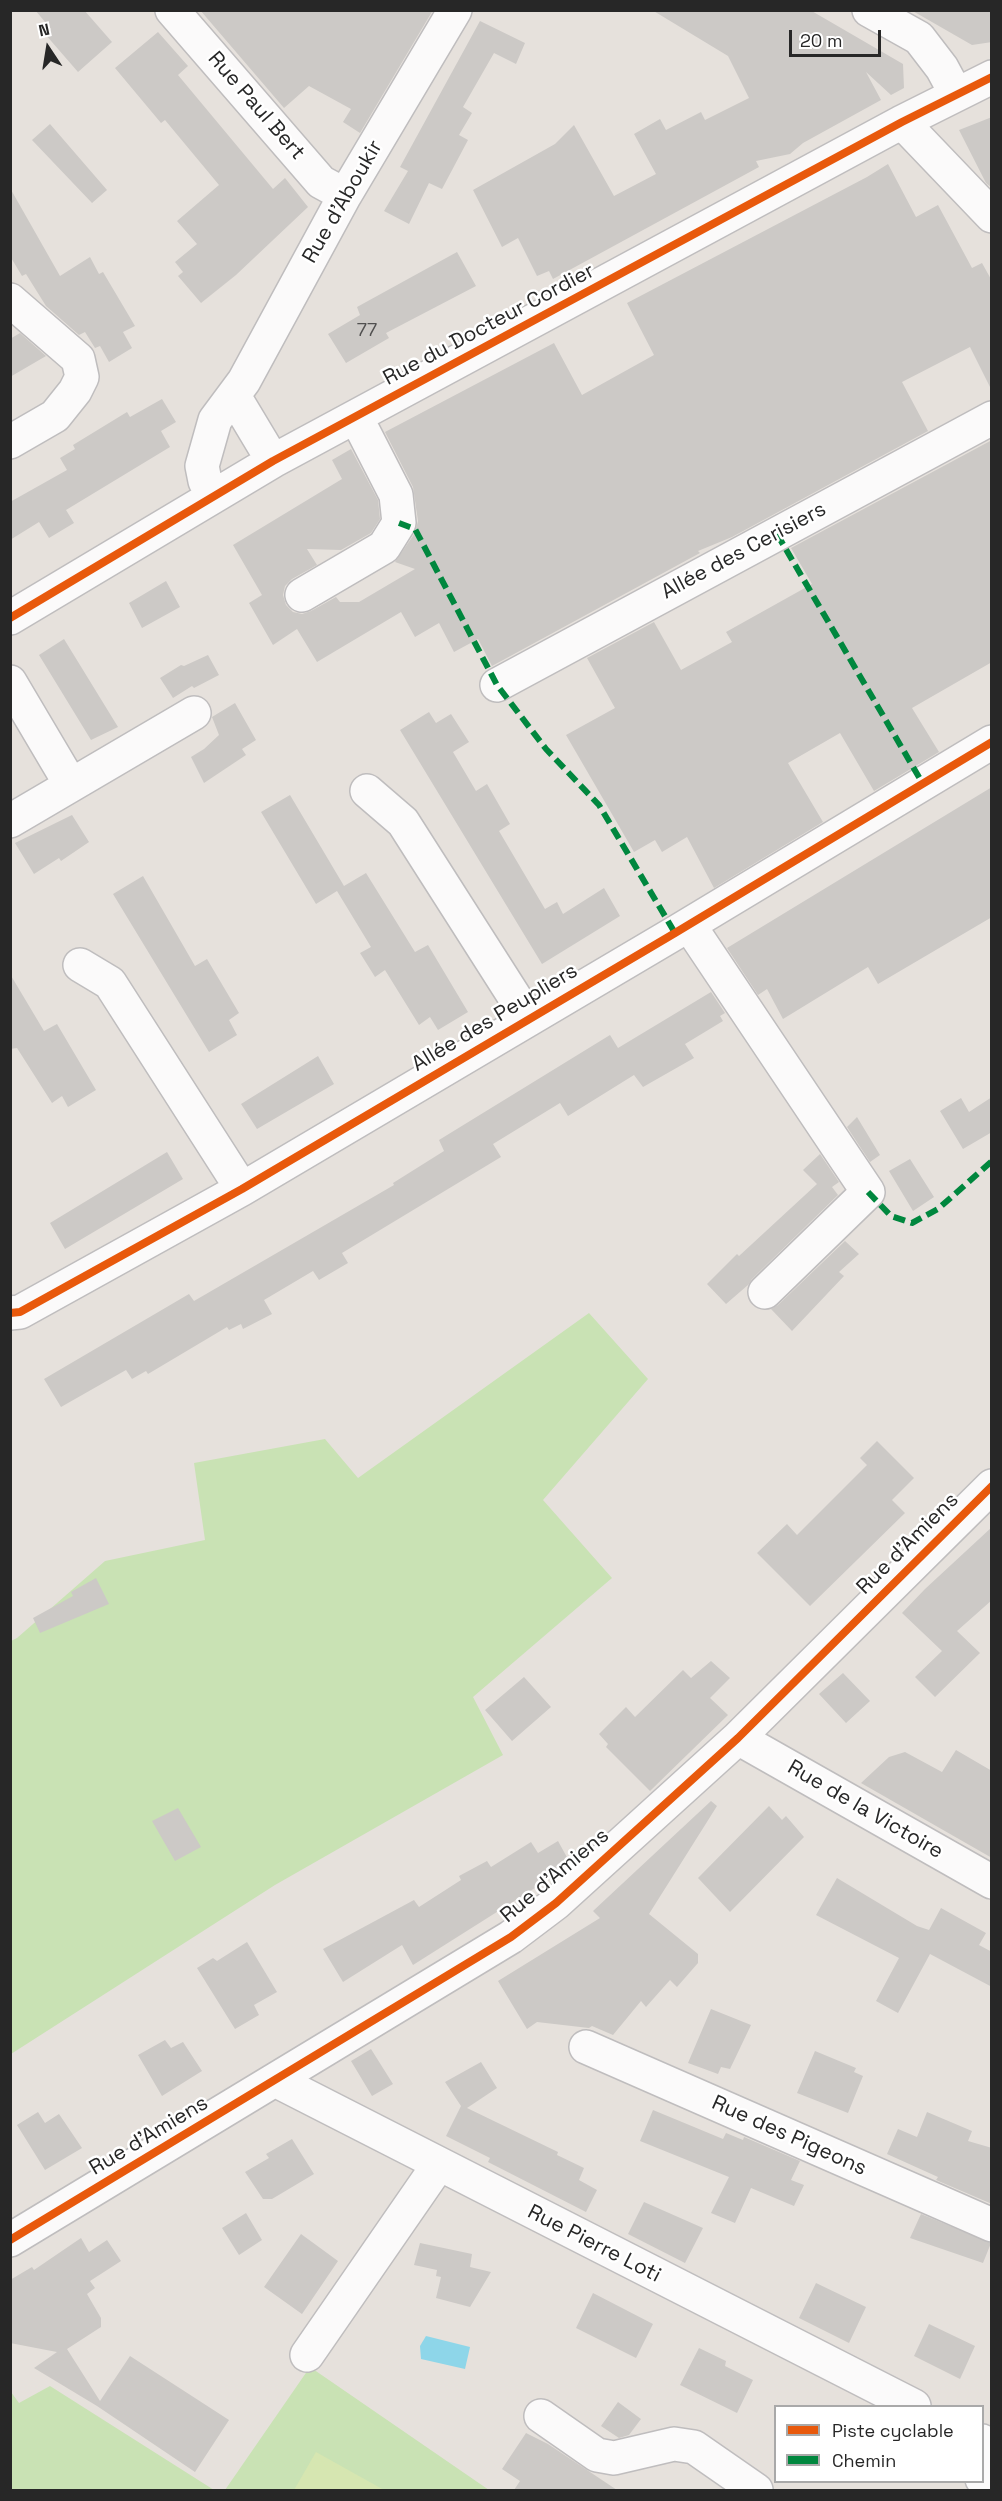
<!DOCTYPE html>
<meta charset="utf-8">
<style>
body{margin:0}
#map{position:relative;width:1002px;height:2501px;overflow:hidden;background:#e6e1dc;font-family:"Space Grotesk",sans-serif}
canvas{display:block}
.frame{position:absolute;inset:0;border:12px solid #272727;pointer-events:none}
.legend{position:absolute;left:774px;top:2405px;width:210px;height:78px;box-sizing:border-box;background:#fff;border:2px solid #a9a9a9;margin:0;padding:8px 10px;list-style:none;font-size:18px;color:#272727}
.legend li{display:flex;align-items:center;gap:12px;height:30px}
.legend b{width:30px;border:2px solid #a9a9a9}
.north{position:absolute;left:18px;top:18px;width:60px;height:60px;-webkit-text-stroke:4px #fff;paint-order:stroke;rotate:348deg;font-size:16px;font-weight:700;line-height:24px;text-align:center;color:#272727}
.north::after{content:'';display:block;margin:auto;width:21px;height:27px;background:#272727;clip-path:polygon(50% 0,100% 100%,50% 72%,0 100%)}
.scale{position:absolute;left:789px;top:30px;width:92px;height:27px;box-sizing:border-box;border:3px solid #272727;border-top:0;padding-left:8px;font-size:18px;line-height:21px;white-space:nowrap;color:#272727;-webkit-text-stroke:4px #fff;paint-order:stroke}
</style>
<div id="map">
<canvas width="1002" height="2501"></canvas>
<div class="frame"></div>
<ul class="legend">
<li><b style="height:8px;background:#e8590c"></b>Piste cyclable</li>
<li><b style="height:8px;background:#00873e"></b>Chemin</li>
</ul>
<div class="north">N</div>
<div class="scale">20 m</div>
</div>
<script>
const g = document.querySelector('canvas').getContext('2d');
g.lineJoin = 'round';
function fillPath(path, color) { g.fillStyle = color; g.fill(path, 'evenodd'); }
const poly = rows => new Path2D(rows.map(r => 'M' + r).join(''));
function trace(path, color, width, dash) { g.strokeStyle = color; g.lineWidth = width; g.lineCap = dash ? 'butt' : 'round'; g.setLineDash(dash || []); g.stroke(path); }
function drawText(font, color, halo, rows, align = 'center') {
  g.font = font + ' "Space Grotesk",sans-serif'; g.lineWidth = 5; g.setLineDash([]); g.textBaseline = 'middle'; g.strokeStyle = halo; g.fillStyle = color; for (const [text, x, y, turn = 0] of rows) {
    g.save(); g.translate(x, y); g.rotate((+turn || 0) * Math.PI / 180); g.textAlign = isNaN(turn) ? turn : align; if (halo) g.strokeText(text, 0, 0); g.fillText(text, 0, 0); g.restore();
  }
}
const green = poly([
 [589,1313,648,1379,543,1500,612,1578,473,1697,503,1755,275,1885,11,2054,11,1641,17,1638,105,1561,205,1540,194,1463,325,1439,358,1478],
 [310,2367,489,2490,225,2490],
 [50,2386,214,2490,11,2490,11,2392,19,2403]
]);
const pitch = poly([
 [316,2452,384,2490,294,2490]
]);
const water = poly([
 [426,2336,470,2347,465,2369,421,2359,420,2346]
]);
const building = poly([
 [35,10,84,10,112,42,78,72,45,34,51,29],
 [200,10,433,10,360,133,343,122,351,109,309,86,284,108],
 [652,10,810,10,903,64,904,88,891,95,866,72,881,100,803,143,790,154,756,161,759,167,553,279,549,271,537,276,518,238,502,247,473,190,555,144,574,125,614,196,656,174,634,134,660,119,666,130,701,112,705,120,749,98,728,56],
 [911,10,992,10,992,42,972,45],
 [480,21,525,43,516,64,494,53,463,107,472,113,459,135,468,140,442,189,429,183,409,224,384,211,408,171,400,167],
 [158,32,188,66,178,75,273,189,285,178,308,207,236,275,201,303,178,276,183,272,175,262,197,244,177,221,219,185,165,120,161,123,115,68],
 [992,117,992,188,986,183,959,130],
 [50,124,107,190,92,203,32,140],
 [888,164,916,217,938,205,972,268,982,263,992,281,992,391,970,347,902,382,928,431,732,537,698,551,700,553,492,666,478,639,454,652,439,623,415,637,401,612,317,662,297,629,273,645,249,603,262,595,233,545,342,479,332,460,351,449,378,500,380,519,371,533,341,550,307,549,317,565,292,579,285,586,283,595,286,605,293,612,302,614,311,611,336,597,340,602,359,602,415,569,395,562,415,533,418,521,413,487,385,432,554,343,582,395,654,355,627,303,867,177],
 [10,188,60,276,90,257,99,274,103,272,135,326,123,332,132,348,109,362,100,346,95,348,85,332,79,335,46,306,26,274,22,276,10,256],
 [457,252,476,286,386,333,389,338,346,363,328,334,360,315,357,307],
 [20,333,46,356,10,377,10,339],
 [162,399,176,422,161,431,170,447,66,510,74,523,49,538,39,522,10,540,10,502,67,470,60,458,75,449,73,445,127,412,130,417],
 [992,440,992,662,912,708,939,752,874,791,840,733,788,763,823,822,714,888,687,837,662,852,655,840,634,852,566,735,615,708,587,658,654,622,681,670,732,642,726,632,812,584,791,548],
 [166,581,180,607,142,628,129,603],
 [64,639,118,727,91,740,39,655],
 [208,655,219,675,194,688,192,686,173,698,160,678,181,665,184,666],
 [235,703,256,740,242,749,246,755,204,783,191,757,204,749,219,735,212,717],
 [429,712,436,723,451,714,469,742,453,752,476,791,487,784,510,824,499,831,545,909,557,902,563,914,604,888,620,916,542,964,400,730],
 [992,787,992,917,878,984,868,967,783,1019,767,989,758,995,727,948],
 [290,795,344,886,366,873,415,952,428,945,468,1012,438,1030,430,1017,419,1025,385,970,375,977,360,953,371,947,337,891,316,904,261,812],
 [72,815,89,842,61,861,59,858,34,874,15,843],
 [143,876,195,966,207,959,239,1013,229,1020,237,1035,209,1052,113,894],
 [10,974,44,1031,57,1024,96,1090,68,1107,62,1096,52,1103,17,1048,10,1049],
 [711,992,725,1013,720,1016,723,1021,685,1044,694,1058,643,1087,634,1075,568,1116,560,1103,493,1144,501,1157,342,1253,348,1263,319,1280,313,1271,264,1300,272,1314,243,1329,241,1324,229,1330,227,1327,148,1374,146,1371,132,1379,126,1370,61,1407,44,1379,189,1294,194,1301,394,1185,393,1183,444,1151,439,1140,610,1035,618,1048],
 [318,1056,334,1084,257,1129,241,1104],
 [992,1097,992,1132,963,1149,940,1111,961,1098,969,1112],
 [857,1117,880,1155,870,1162,847,1127],
 [167,1152,183,1179,65,1249,50,1223],
 [820,1154,839,1182,832,1187,838,1195,752,1279,748,1285,726,1304,707,1284,737,1254,739,1256,817,1184,803,1170],
 [910,1159,934,1197,913,1211,889,1171],
 [845,1241,859,1254,839,1272,844,1276,792,1331,771,1309,778,1305],
 [877,1441,914,1478,892,1500,905,1513,810,1606,757,1553,787,1524,797,1535,867,1465,860,1458],
 [992,1527,992,1600,957,1631,980,1653,935,1697,915,1677,942,1651,902,1613,925,1589],
 [96,1578,109,1604,40,1633,33,1618,73,1596,71,1592],
 [711,1661,730,1678,710,1698,728,1715,650,1791,606,1747,608,1744,599,1734,626,1707,635,1717,683,1670,691,1678],
 [843,1673,870,1701,846,1723,819,1694],
 [524,1677,551,1707,512,1741,485,1710],
 [956,1750,992,1771,992,1858,861,1783,889,1757,905,1752,942,1772],
 [711,1801,717,1806,649,1914,698,1954,698,1963,677,1987,670,1980,646,2007,641,2001,613,2035,592,2026,589,2028,537,2022,527,2029,498,1981,600,1918,593,1911],
 [769,1806,782,1820,786,1816,804,1837,730,1912,698,1878],
 [178,1808,201,1847,175,1861,152,1821],
 [558,1841,569,1861,557,1874,413,1965,402,1945,343,1982,323,1949,414,1900,419,1907,461,1880,459,1876,487,1861,491,1867,531,1842,538,1853],
 [837,1878,917,1926,929,1930,941,1908,986,1933,979,1945,992,1952,992,1987,930,1954,898,2013,876,2001,899,1958,816,1915],
 [247,1942,277,1992,254,2005,259,2015,235,2029,197,1968,213,1958,217,1961],
 [711,2009,751,2025,730,2069,721,2067,718,2074,688,2063],
 [165,2040,171,2048,183,2042,202,2071,162,2096,138,2055],
 [371,2049,393,2084,372,2096,351,2061],
 [815,2051,856,2068,854,2072,863,2076,848,2113,797,2093],
 [481,2062,497,2088,467,2108,558,2152,557,2155,584,2168,579,2180,597,2190,586,2212,488,2162,490,2158,446,2136,461,2106,445,2082],
 [653,2110,723,2139,726,2133,743,2140,744,2137,800,2161,791,2180,804,2185,794,2206,751,2188,735,2223,711,2213,729,2177,640,2141],
 [38,2112,45,2123,59,2114,82,2148,45,2170,17,2125],
 [927,2112,972,2131,968,2141,992,2148,992,2204,936,2180,938,2177,887,2154,898,2129,917,2137],
 [292,2139,314,2174,272,2199,263,2199,245,2172,269,2158,266,2154],
 [644,2202,703,2228,685,2263,628,2234],
 [246,2213,262,2240,239,2255,222,2228],
 [921,2214,991,2243,983,2263,910,2238],
 [301,2234,338,2261,302,2314,264,2287],
 [81,2238,89,2252,107,2240,121,2261,90,2281,95,2288,87,2294,101,2318,101,2327,67,2349,100,2401,130,2356,229,2420,195,2472,97,2406,34,2368,57,2352,10,2343,10,2280,32,2267,34,2270],
 [420,2243,472,2254,470,2267,491,2272,470,2307,436,2298,441,2277,436,2276,437,2270,414,2265],
 [816,2283,866,2307,849,2343,799,2318],
 [593,2293,653,2324,636,2358,576,2328],
 [929,2324,975,2346,960,2379,914,2356],
 [699,2348,726,2361,725,2366,753,2380,737,2413,680,2385],
 [618,2402,641,2419,629,2435,619,2438,601,2426],
 [526,2433,548,2444,617,2490,514,2490,520,2481,502,2469]
]);
const minor = poly([
 [172,10,321,182,345,195],
 [869,10,919,38,942,68,956,94],
 [902,122,992,216],
 [10,300,78,359,82,377,75,391,55,416,10,442],
 [234,396,273,461],
 [213,497,205,481,202,466,215,420,244,381,345,195,455,10],
 [302,595,384,547,399,523,396,495,356,417],
 [10,618,273,461,902,122,992,77],
 [10,682,71,785],
 [497,685,992,418],
 [367,791,403,822,528,1018],
 [10,821,194,713],
 [689,925,868,1192,765,1292],
 [80,965,110,983,242,1189],
 [10,1313,20,1312,242,1189,675,933,992,742],
 [738,1738,992,1882],
 [586,2047,992,2225],
 [275,2080,914,2406],
 [10,2240,511,1937,556,1903,738,1738,992,1486],
 [307,2355,439,2164],
 [541,2416,597,2455,614,2458,674,2444,694,2447,756,2490],
 [982,2441,992,2446],
 [982,2479,992,2468]
]);
const quiet = poly([
 [399,523,415,529,497,685,546,749,599,805,675,933],
 [777,534,923,784],
 [868,1192,891,1216,912,1223,938,1209,992,1161]
]);
const cycleway = poly([
 [10,618,273,461,902,122,992,77],
 [10,1313,20,1312,242,1189,675,933,992,742],
 [10,2240,511,1937,556,1903,738,1738,992,1486]
]);
const numberNames = [
 ["77",367,331]
];
const streetNames = [
 ["Rue Paul Bert",256,106,49],
 ["Rue d'Aboukir",343,202,-60],
 ["Rue du Docteur Cordier",489,325,-28],
 ["Allée des Cerisiers",744,551,-28],
 ["Allée des Peupliers",495,1018,-31],
 ["Rue d'Amiens",908,1544,-45],
 ["Rue de la Victoire",865,1810,30],
 ["Rue d'Amiens",555,1876,-40],
 ["Rue d'Amiens",149,2136,-31],
 ["Rue des Pigeons",789,2136,24],
 ["Rue Pierre Loti",594,2244,27]
];
fillPath(green, '#c9e2b4');
fillPath(pitch, '#d6e6b1');
fillPath(water, '#8ed6e9');
fillPath(building, '#ccc9c6');
trace(minor, '#bfbdbe', 36);
trace(minor, '#fbfafa', 33);
trace(quiet, '#00873e', 6, [12, 6]);
trace(cycleway, '#e8590c', 8);
drawText('18px', '#515050', null, numberNames);
drawText('21px', '#272727', '#fff', streetNames);
</script>
